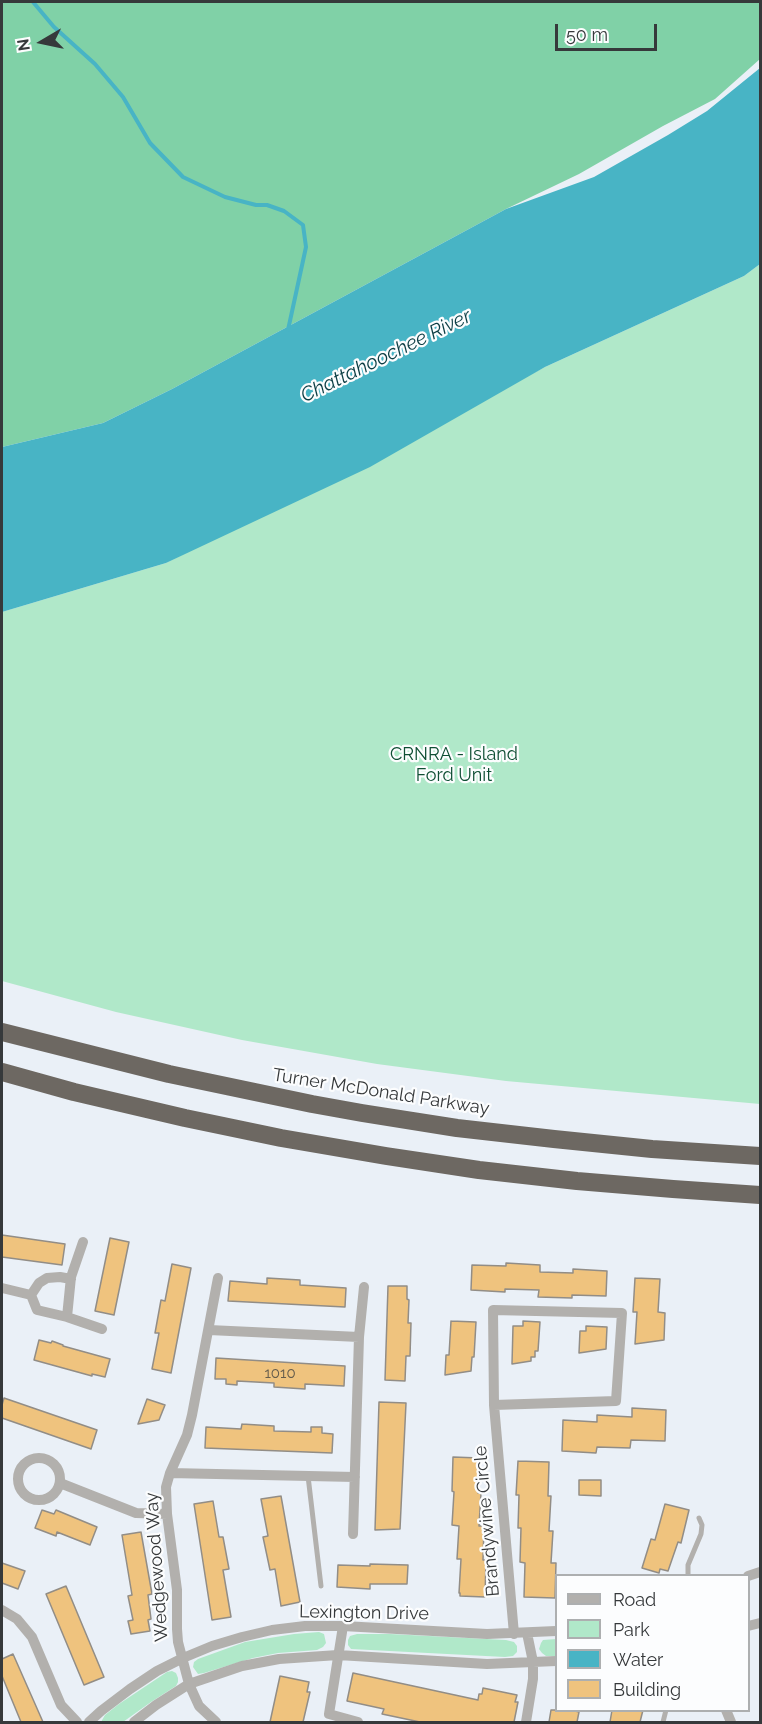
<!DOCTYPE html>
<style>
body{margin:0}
#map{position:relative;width:762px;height:1724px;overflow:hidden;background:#eaf0f7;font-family:Raleway,sans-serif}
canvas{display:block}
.frame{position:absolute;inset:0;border:3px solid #36393b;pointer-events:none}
.legend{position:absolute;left:555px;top:1574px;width:195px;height:138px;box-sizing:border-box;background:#fcfdfe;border:2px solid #adafb0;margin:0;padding:8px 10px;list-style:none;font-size:18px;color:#36393b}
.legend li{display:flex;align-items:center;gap:12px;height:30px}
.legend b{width:30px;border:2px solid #adafb0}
.north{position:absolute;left:12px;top:12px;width:60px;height:60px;-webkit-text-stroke:4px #fcfdfe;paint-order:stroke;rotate:261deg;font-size:16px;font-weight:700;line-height:24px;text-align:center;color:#36393b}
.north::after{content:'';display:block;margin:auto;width:21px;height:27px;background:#36393b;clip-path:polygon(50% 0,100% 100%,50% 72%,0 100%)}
.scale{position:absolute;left:555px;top:24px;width:102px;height:27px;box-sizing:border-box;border:3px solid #36393b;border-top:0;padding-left:8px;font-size:18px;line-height:21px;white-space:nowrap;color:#36393b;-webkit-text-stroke:4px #fcfdfe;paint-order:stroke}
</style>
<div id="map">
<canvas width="762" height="1724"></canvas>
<div class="frame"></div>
<ul class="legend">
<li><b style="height:8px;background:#b2b0ad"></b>Road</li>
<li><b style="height:16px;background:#b0e8c9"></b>Park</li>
<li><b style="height:16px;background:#48b4c5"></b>Water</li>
<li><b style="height:16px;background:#efc37e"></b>Building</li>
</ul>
<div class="north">N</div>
<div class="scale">50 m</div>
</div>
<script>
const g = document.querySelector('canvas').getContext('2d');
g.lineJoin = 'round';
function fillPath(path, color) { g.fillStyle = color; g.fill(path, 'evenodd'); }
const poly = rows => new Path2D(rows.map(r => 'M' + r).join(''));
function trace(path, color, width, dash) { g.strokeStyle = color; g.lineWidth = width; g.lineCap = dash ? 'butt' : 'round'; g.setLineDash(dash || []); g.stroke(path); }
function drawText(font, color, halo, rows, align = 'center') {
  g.font = font + ' Raleway,sans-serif'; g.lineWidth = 4.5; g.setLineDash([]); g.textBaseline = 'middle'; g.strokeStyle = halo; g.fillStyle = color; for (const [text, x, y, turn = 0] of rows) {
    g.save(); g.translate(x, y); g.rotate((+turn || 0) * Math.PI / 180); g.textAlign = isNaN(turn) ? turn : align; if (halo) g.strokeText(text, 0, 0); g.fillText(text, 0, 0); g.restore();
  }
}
const green = poly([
 [760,264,760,1104,506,1081,377,1064,242,1040,116,1012,2,981,2,612,166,563,545,367,744,276],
 [319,1632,324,1634,326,1643,323,1647,317,1650,278,1653,253,1658,204,1673,198,1674,193,1667,194,1662,198,1659,245,1642,294,1634],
 [357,1634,390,1634,506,1640,514,1642,517,1646,517,1652,513,1656,505,1657,351,1649,348,1645,348,1640,350,1636],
 [556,1639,556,1656,546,1656,542,1653,539,1649,541,1643,543,1640],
 [172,1671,176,1673,178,1678,178,1682,176,1686,151,1702,123,1722,101,1722,105,1715,119,1704,167,1672]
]);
const forest = poly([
 [2,2,760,2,760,59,715,99,663,126,579,174,506,209,172,389,103,423,2,447]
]);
const water = poly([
 [760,68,760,264,744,276,545,367,370,467,166,563,2,612,2,447,103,423,172,389,506,209,594,177,668,135,707,111]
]);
const stream = poly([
 [33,2,54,27,95,64,123,97,150,143,183,177,225,197,256,205,267,205,284,211,303,225,306,247,288,330]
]);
const building = poly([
 [2,1235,65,1244,62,1265,2,1257,2,1235],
 [110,1238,129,1242,114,1315,95,1311,110,1238],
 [506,1263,540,1265,540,1272,573,1273,573,1269,607,1271,606,1296,572,1295,572,1298,538,1297,539,1290,505,1289,505,1292,471,1290,472,1265,506,1266,506,1263],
 [172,1264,191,1268,171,1373,152,1369,159,1333,155,1333,161,1300,165,1301,172,1264],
 [267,1278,300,1280,300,1285,346,1288,345,1307,228,1301,230,1281,267,1284,267,1278],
 [635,1278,660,1279,658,1312,665,1313,664,1340,635,1344,637,1312,633,1312,635,1278],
 [388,1286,407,1286,407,1299,409,1300,408,1323,411,1323,410,1356,406,1356,405,1381,385,1380,388,1286],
 [451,1321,476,1322,474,1357,472,1357,471,1371,445,1375,446,1355,449,1355,451,1321],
 [523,1321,540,1322,538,1351,535,1351,535,1357,531,1357,531,1361,512,1364,513,1326,523,1326,523,1321],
 [586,1326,607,1327,606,1349,579,1353,580,1331,586,1331,586,1326],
 [39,1340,51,1343,52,1341,63,1345,63,1346,110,1359,105,1377,92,1374,92,1376,34,1360,39,1340],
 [216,1358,345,1366,344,1386,305,1384,305,1389,274,1387,274,1383,237,1381,237,1385,226,1384,226,1379,215,1379,216,1358],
 [4,1398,97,1430,91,1449,2,1418,2,1405,4,1398],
 [147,1399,165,1405,159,1420,138,1424,147,1399],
 [379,1402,406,1403,400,1529,375,1530,379,1402],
 [632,1408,666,1410,665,1441,631,1440,630,1448,597,1447,596,1453,562,1451,563,1420,597,1422,597,1415,632,1417,632,1408],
 [242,1424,274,1426,274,1431,311,1432,311,1427,322,1427,322,1433,333,1434,332,1453,205,1448,206,1427,241,1429,242,1424],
 [453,1457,479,1458,478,1493,481,1493,479,1526,484,1526,483,1560,486,1560,485,1597,460,1596,460,1593,459,1593,461,1559,457,1559,459,1526,452,1525,454,1492,452,1491,453,1457],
 [518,1461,549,1462,548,1496,551,1496,549,1531,553,1531,551,1563,556,1563,555,1598,524,1597,525,1563,520,1562,521,1528,518,1528,519,1495,516,1495,518,1461],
 [579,1480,601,1480,601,1496,579,1495,579,1480],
 [281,1496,300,1602,281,1606,275,1569,270,1570,263,1537,268,1536,261,1499,281,1496],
 [213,1501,219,1537,223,1537,229,1569,223,1570,231,1617,212,1620,194,1504,213,1501],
 [665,1504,689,1510,681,1543,678,1542,668,1571,660,1569,659,1573,642,1568,651,1539,655,1540,665,1504],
 [42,1510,54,1514,56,1510,97,1527,90,1545,57,1532,56,1536,35,1528,42,1510],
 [141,1532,152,1594,148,1595,151,1619,148,1620,150,1631,131,1634,128,1621,133,1620,128,1596,132,1595,122,1535,141,1532],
 [2,1563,25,1571,18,1589,2,1583,2,1563],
 [370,1564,408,1565,407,1584,370,1584,370,1589,337,1587,338,1565,370,1566,370,1564],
 [66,1586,104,1677,84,1685,46,1594,66,1586],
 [13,1654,43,1722,21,1722,2,1676,2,1659,13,1654],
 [353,1673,478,1700,479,1694,482,1694,483,1688,517,1695,515,1702,518,1702,514,1722,420,1722,382,1714,384,1709,347,1701,353,1673],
 [280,1676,309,1682,307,1692,310,1692,303,1722,270,1722,280,1676],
 [551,1710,571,1710,579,1712,577,1722,549,1722,551,1710],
 [612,1710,643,1710,640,1722,610,1722,612,1710]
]);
const service = poly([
 [308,1476,321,1586],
 [688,1576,688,1565,701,1534,702,1525,699,1518],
 [663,1722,666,1710]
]);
const minor = poly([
 [2,1288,31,1295,37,1310,67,1317,71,1277,83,1242],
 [31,1295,39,1283,47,1278,60,1277,71,1279],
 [67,1317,102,1329],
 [209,1330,359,1337],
 [494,1405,493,1310,622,1313,616,1401,494,1405,514,1634],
 '18 1479a21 21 0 1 1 42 0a21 21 0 1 1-42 0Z',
 [170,1473,355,1477],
 [60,1483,136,1513,167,1514],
 [353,1534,359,1337,364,1287],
 [748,1576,760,1572],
 [2,1610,17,1619,32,1637,61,1705,77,1722],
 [343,1626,329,1714,358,1722],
 [748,1626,760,1623],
 [726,1710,731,1722],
 [89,1722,101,1711,130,1689,157,1671,183,1658,212,1646,242,1637,272,1630,305,1626,343,1626,487,1634,556,1631],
 [134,1722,156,1705,189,1684,242,1666,279,1659,338,1655,487,1664,556,1661],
 [216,1722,199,1706,189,1684,178,1642,177,1629,177,1590,167,1514,166,1487,170,1473,187,1435,192,1415,218,1278],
 [526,1722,533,1679,533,1662,527,1633]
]);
const motorway = poly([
 [2,1032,169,1074,312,1104,362,1113,457,1128,554,1139,652,1149,760,1156],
 [2,1072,74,1092,185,1118,281,1138,386,1156,479,1170,577,1181,673,1189,760,1195]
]);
const numberNames = [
 ["1010",280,1373]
];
const parkNames = [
 ["CRNRA - Island",454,755],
 ["Ford Unit",454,776]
];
const streetNames = [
 ["Turner McDonald Parkway",381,1092,9],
 ["Brandywine Circle",487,1521,-95],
 ["Wedgewood Way",157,1567,-94],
 ["Lexington Drive",364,1613,1]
];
const waterNames = [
 ["Chattahoochee River",386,356,-26]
];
fillPath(green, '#b0e8c9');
fillPath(forest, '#80d1a7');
fillPath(water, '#48b4c5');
trace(stream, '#48b4c5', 4);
fillPath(building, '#efc37e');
trace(building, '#928d86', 1.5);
trace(service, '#b2b0ad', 5);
trace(minor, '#b2b0ad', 10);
trace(motorway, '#6d6862', 18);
drawText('15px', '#645c4c', null, numberNames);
drawText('18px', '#0f4f34', '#fcfdfe', parkNames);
drawText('18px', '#36393b', '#fcfdfe', streetNames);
drawText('italic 20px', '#0c3e45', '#fcfdfe', waterNames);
</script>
